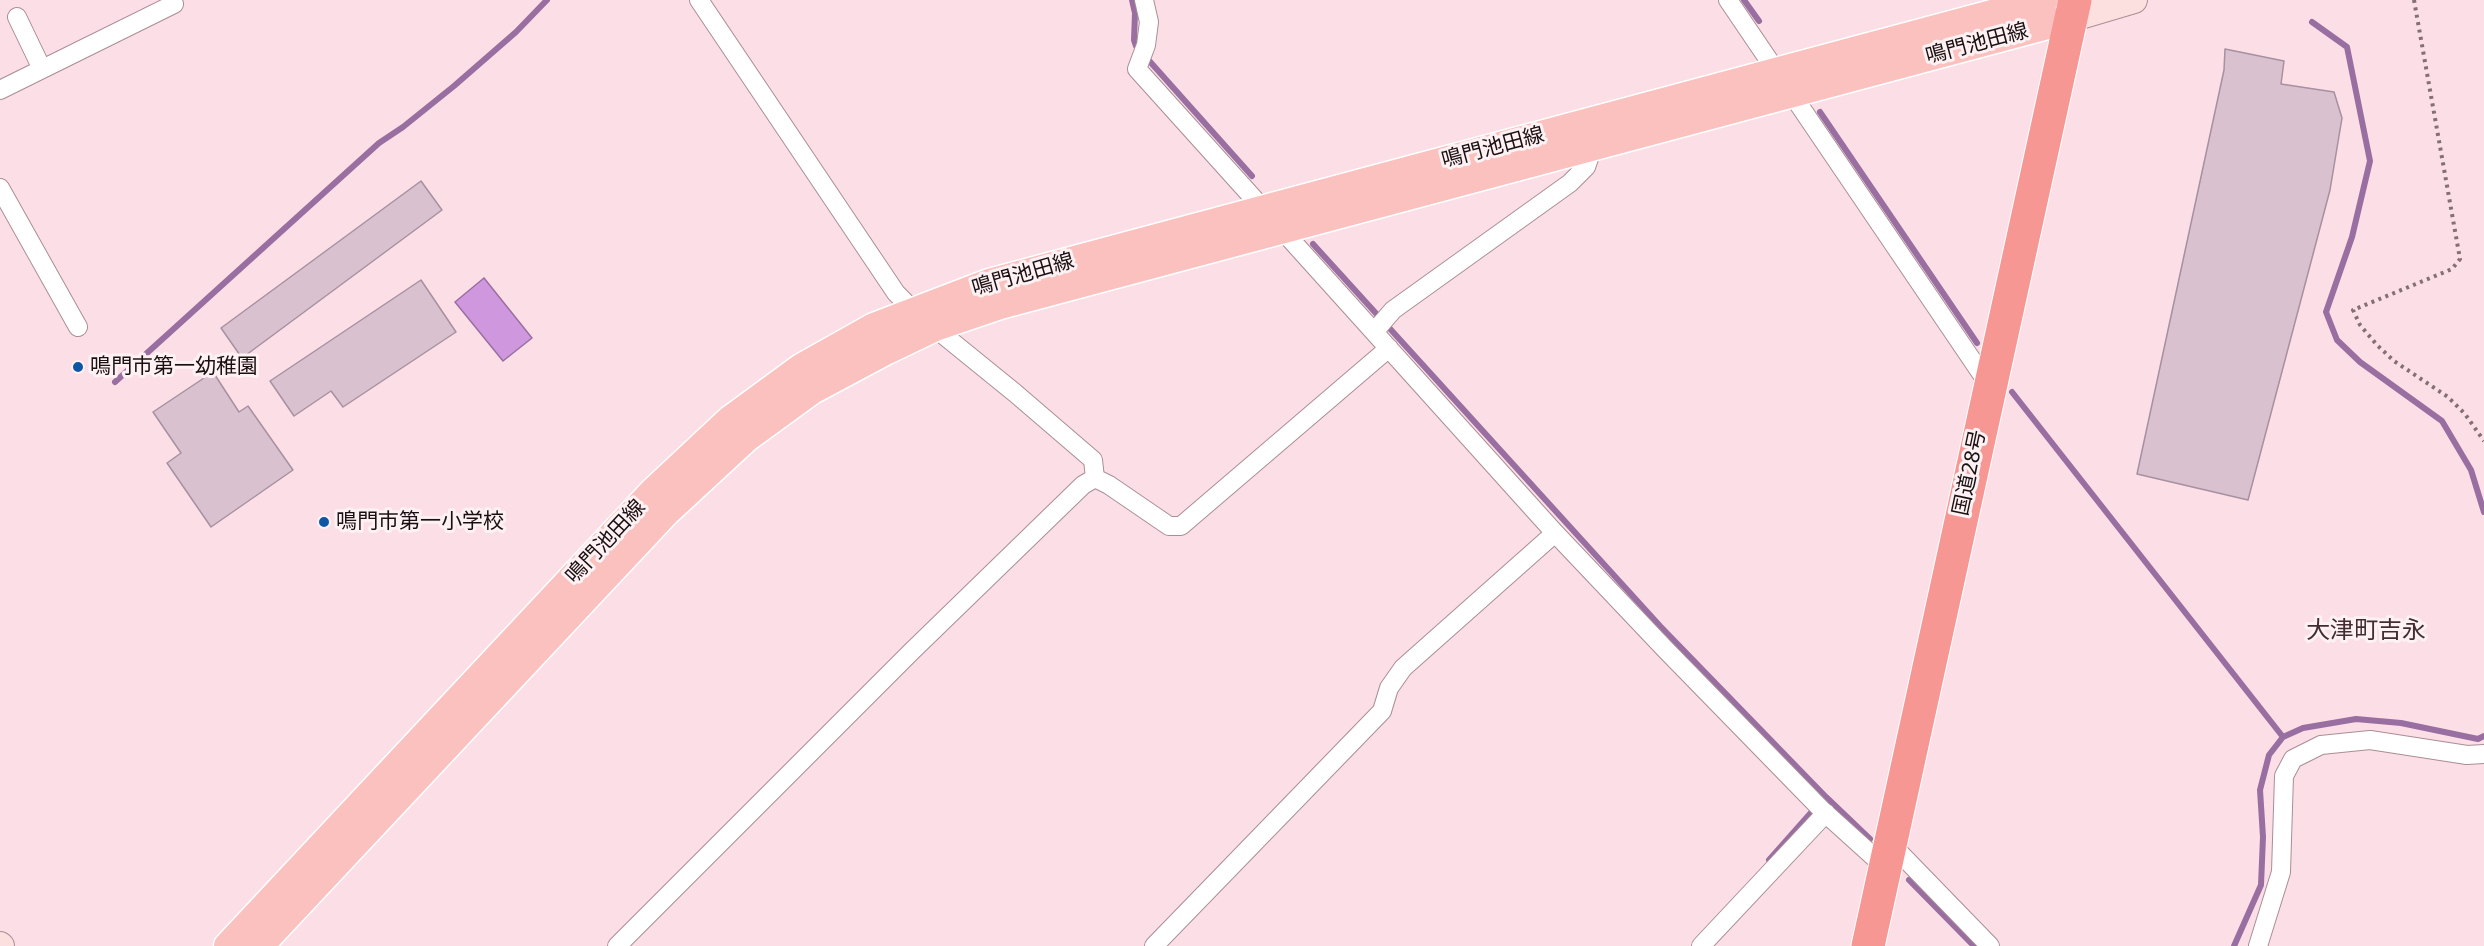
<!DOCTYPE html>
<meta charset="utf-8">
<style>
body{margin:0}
canvas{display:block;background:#fcdee6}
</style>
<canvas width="2484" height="946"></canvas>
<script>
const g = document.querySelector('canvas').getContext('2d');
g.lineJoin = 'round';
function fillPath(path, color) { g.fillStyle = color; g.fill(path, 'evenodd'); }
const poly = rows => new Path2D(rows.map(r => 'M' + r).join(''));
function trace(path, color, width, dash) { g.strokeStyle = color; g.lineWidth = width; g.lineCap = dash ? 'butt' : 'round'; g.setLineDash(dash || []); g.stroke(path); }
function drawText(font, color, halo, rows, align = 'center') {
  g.font = font + ' "Noto Sans","Noto Sans JP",sans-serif'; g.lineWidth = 6; g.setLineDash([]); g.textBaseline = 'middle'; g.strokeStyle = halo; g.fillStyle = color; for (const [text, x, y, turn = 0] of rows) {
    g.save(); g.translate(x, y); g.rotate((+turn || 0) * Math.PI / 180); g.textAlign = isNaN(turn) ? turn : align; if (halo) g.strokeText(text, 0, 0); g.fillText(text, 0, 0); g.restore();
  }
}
const water = poly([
 [484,278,532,338,503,361,455,302,484,278]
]);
const stream = poly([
 [1132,0,1135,13,1134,40,1136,46,1252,176],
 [1744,0,1759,21],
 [2312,22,2347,47,2370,161,2352,237,2326,312,2337,340,2360,362,2442,421,2471,470,2484,512],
 [1820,112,1977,343],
 [1313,244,1660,626,1826,797,1870,839],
 [115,382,379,143,403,127,454,86,516,32,547,0],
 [2012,392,2283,737,2303,728,2356,719,2401,723,2478,739,2484,736],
 [1769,860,1816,807],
 [1909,880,1974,946],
 [2234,946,2261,885,2263,837,2260,790,2269,755,2283,737]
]);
const building = poly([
 [2225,49,2284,61,2281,84,2334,92,2342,118,2330,190,2248,500,2137,474,2224,70,2225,49],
 [421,181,442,210,242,358,221,328,421,181],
 [421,280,456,332,343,407,331,391,294,416,270,381,421,280],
 [213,372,239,412,248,406,293,470,211,527,167,463,181,453,153,412,213,372]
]);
const path = poly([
 [2414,0,2460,259,2452,269,2353,310,2360,325,2377,345,2394,361,2448,397,2465,414,2484,441]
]);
const street = poly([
 [699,0,896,293,914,311,1015,393,1093,460,1095,478],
 [1144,0,1149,22,1146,45,1137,69,1374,332],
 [1728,0,1989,385],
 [17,17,42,69],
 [0,90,174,4,172,0],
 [1593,147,1586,167,1570,183,1393,310,1374,332,1555,533,1665,649,1823,811,1885,867],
 [0,188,78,327],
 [1095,478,1109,485,1169,526,1181,526,1389,348],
 [1890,843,1990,946],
 [617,946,912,651,1083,485,1095,478],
 [1154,946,1382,711,1389,688,1403,668,1555,533],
 [1701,946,1826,813],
 [2258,946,2281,872,2284,776,2293,759,2321,745,2370,740,2467,755,2484,754]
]);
const secondary = poly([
 [2070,19,2134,0],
 [0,945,1,946]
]);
const primary = poly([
 [228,946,652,493,730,420,801,368,874,327,989,283,2044,0],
 [259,946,666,512,746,438,812,390,887,350,935,327,1000,305,2070,19]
]);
const highway = poly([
 [1868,946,2075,0]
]);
const markers = [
 [78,367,6,"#0f55a5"],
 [324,522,6,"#0f55a5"]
];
const streetNames = [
 ["鳴門池田線",1977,44,-15],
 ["鳴門池田線",1493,148,-15],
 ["鳴門池田線",1023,275,-16],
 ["国道28号",1970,473,-78],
 ["鳴門池田線",606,542,-47]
];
const poiNames = [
 ["鳴門市第一幼稚園",90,367],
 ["鳴門市第一小学校",336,522]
];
const quarterNames = [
 ["大津町吉永",2366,631]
];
fillPath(water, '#cf98de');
trace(water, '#996fa1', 1.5);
trace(stream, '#996fa1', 6);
fillPath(building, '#dac1d0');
trace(building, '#a7909f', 1.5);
trace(street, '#aa8e95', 20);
trace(secondary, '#aa8e95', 28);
trace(primary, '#fff', 31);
trace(highway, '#fff', 35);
trace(path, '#836f74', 4, [3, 4.5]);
trace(street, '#fff', 18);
trace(secondary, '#fce0df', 26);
trace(primary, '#fac1bf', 28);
trace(highway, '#f69794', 33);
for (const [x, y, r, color] of markers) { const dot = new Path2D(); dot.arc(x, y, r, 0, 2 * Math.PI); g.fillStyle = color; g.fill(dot); trace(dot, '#fdf1f4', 2); }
drawText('21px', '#1a1012', '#fdf1f4', streetNames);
drawText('21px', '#1a1012', '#fdf1f4', poiNames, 'left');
drawText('24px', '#422c32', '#fdf1f4', quarterNames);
</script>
